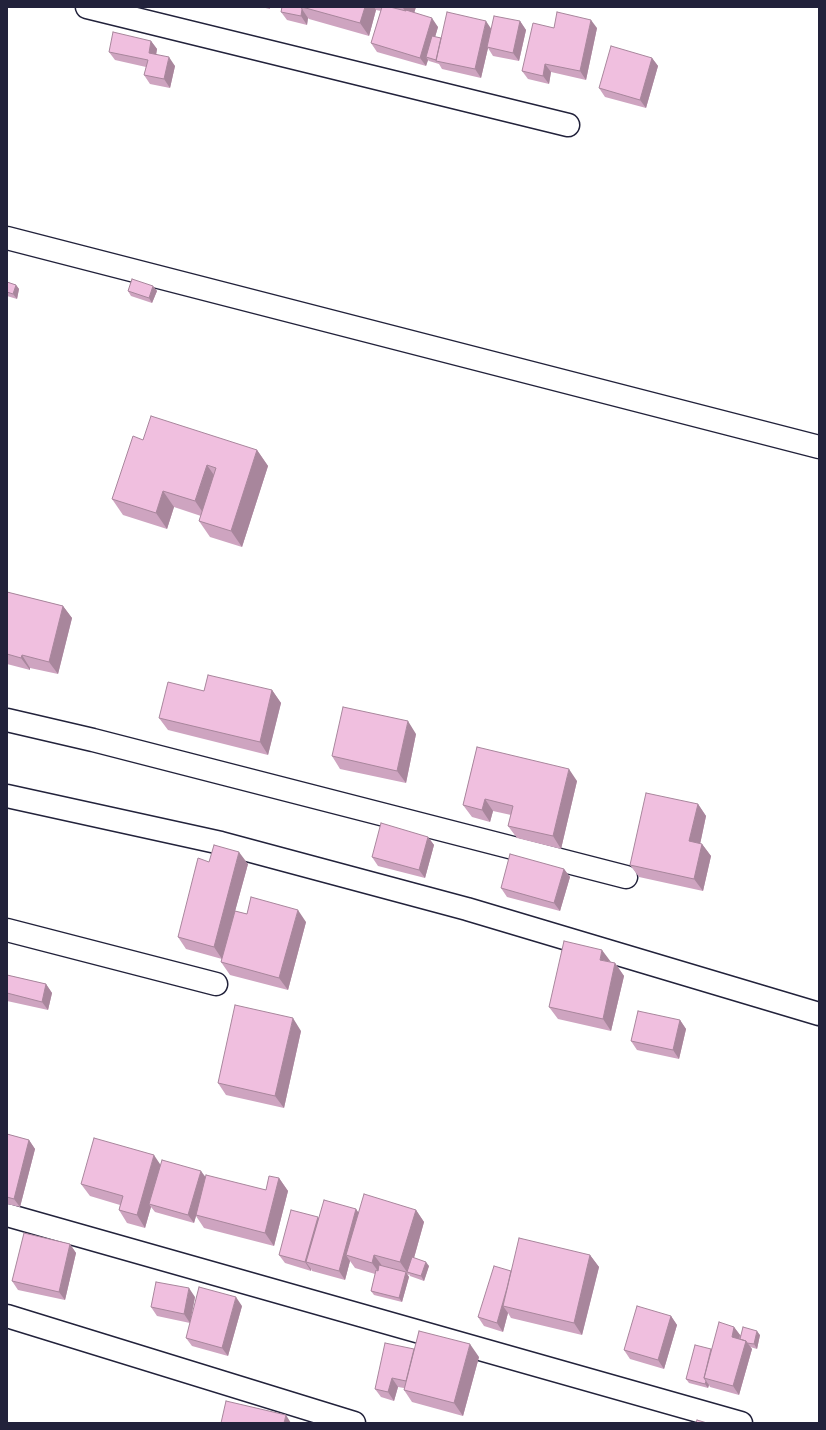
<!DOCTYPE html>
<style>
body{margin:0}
#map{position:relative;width:826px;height:1430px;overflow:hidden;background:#fff;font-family:Sriracha,sans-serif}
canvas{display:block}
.frame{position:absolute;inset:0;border:8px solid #22223b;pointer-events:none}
</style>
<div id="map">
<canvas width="826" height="1430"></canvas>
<div class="frame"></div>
</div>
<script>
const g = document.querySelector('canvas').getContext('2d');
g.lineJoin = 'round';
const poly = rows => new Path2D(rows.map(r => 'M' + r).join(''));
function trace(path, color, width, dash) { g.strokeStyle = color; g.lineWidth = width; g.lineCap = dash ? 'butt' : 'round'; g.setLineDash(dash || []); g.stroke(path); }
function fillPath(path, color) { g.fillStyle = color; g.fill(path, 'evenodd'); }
const minor = poly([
 [87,7,568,125],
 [7,238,819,447],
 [7,720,93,740,626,877],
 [7,796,221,843,467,909,819,1014],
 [7,930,216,984],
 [7,1215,741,1423],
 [7,1316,354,1423]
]);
const wall = poly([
 [261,7,270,7,270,9],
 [282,7,416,7,414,13,438,27,435,37,441,38,492,29,520,21,526,30,519,61,493,56,488,48,481,78,442,69,439,64,429,61,428,60,426,66,377,52,371,43,381,11,376,10,369,36,309,19,308,18,307,25,287,20,281,12],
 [554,28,597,28,586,80,551,72,549,84,528,79,522,71],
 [151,41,157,49,156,55,175,66,170,88,150,84,144,75,146,67,115,60,109,52],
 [652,58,658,66,646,108,605,97,599,88],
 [7,282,16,285,19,289,17,299,7,296],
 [153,286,157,291,152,303,131,296,128,291],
 [143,440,257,450,268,466,242,547,210,537,199,521,201,516,174,507,167,529,123,515,112,499],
 [7,592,63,606,72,618,58,674,30,668,30,670,7,664],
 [272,690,281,703,268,755,168,730,159,718,204,691],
 [416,734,406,783,340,769,332,756],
 [477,747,577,781,561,849,517,838,508,826,511,815,493,811,490,822,472,817,463,805],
 [698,804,706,816,700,844,702,844,711,856,703,891,639,877,630,865],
 [428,837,434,845,425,878,378,866,372,857],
 [209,862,248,864,235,911,247,914,306,922,288,990,230,975,221,962,222,959,186,949,178,937],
 [564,869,570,877,560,911,507,897,501,888],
 [610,962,615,963,624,976,611,1031,558,1019,549,1007],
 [7,975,46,984,52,993,48,1010,7,1001],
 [680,1020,686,1029,679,1059,637,1050,631,1041],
 [301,1031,284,1108,226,1095,218,1083],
 [7,1134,29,1140,35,1149,20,1207,7,1204],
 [161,1165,206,1178,266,1190,279,1178,288,1191,274,1246,204,1228,196,1216,194,1223,155,1212,151,1207,145,1228,127,1223,119,1210,120,1205,90,1196,81,1184],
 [356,1209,358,1212,416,1210,424,1222,414,1258,429,1266,424,1281,410,1276,409,1274,409,1275,407,1274,409,1277,402,1302,374,1295,371,1291,375,1274,355,1268,350,1261,345,1280,312,1271,311,1269,311,1271,285,1263,279,1255,319,1218],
 [70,1244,76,1253,65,1300,18,1290,12,1281],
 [590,1255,599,1267,582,1335,511,1318,508,1313,503,1332,484,1326,478,1317],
 [195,1297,190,1323,157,1316,151,1307],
 [242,1306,228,1356,192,1346,186,1338],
 [671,1316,677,1325,664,1369,630,1359,624,1350],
 [734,1327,740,1335,760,1335,757,1349,750,1347,752,1349,739,1395,710,1387,709,1385,708,1388,689,1383,686,1379,711,1349],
 [414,1349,479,1357,463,1416,412,1402,404,1390,404,1388,398,1387,394,1401,381,1397,375,1389]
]);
const shadedWall = poly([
 [365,7,374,7,376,10,369,36,360,23],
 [404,7,416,7,412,20,403,8],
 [302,9,308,18,307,25,301,16],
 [432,18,438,27,429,58,426,57,428,60,426,66,420,58],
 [591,20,597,28,586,80,580,71],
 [486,21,492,30,487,47,488,48,481,78,475,69],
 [520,21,526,30,519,61,513,53],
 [151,41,157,49,155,61,149,53],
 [169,57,175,66,170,88,164,79],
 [652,58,658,66,646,108,640,100],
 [545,64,551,72,549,84,543,76],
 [16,285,19,289,17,299,13,294],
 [153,286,157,291,152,303,149,298],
 [257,450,268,466,242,547,231,531],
 [207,465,218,481,206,517,195,501],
 [163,491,174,507,167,529,156,513],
 [63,606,72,618,58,674,49,662],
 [22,655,30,668,30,670,21,658],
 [272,690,281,703,268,755,260,742],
 [408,721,416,734,406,783,397,771],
 [569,769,577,781,561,849,553,836],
 [485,799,493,811,490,822,482,810],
 [698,804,706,816,698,854,689,841],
 [428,837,434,845,425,878,419,870],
 [702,844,711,856,703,891,694,879],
 [239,852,248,864,222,959,214,947],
 [564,869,570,877,560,911,554,903],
 [298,910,306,922,288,990,279,978],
 [602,950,611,962,600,960],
 [615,963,624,976,611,1031,603,1019],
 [46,984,52,993,48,1010,42,1002],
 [293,1018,301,1031,284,1108,275,1096],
 [680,1020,686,1029,679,1059,673,1050],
 [29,1140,35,1149,20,1207,14,1199],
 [154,1155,162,1167,149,1204,151,1207,145,1228,137,1215],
 [201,1171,207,1179,196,1215,196,1216,194,1223,188,1215],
 [279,1178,288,1191,274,1246,265,1233],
 [356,1209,362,1218,346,1255,350,1261,345,1280,339,1271],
 [416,1210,424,1222,410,1272,407,1272,409,1275,400,1262],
 [318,1217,324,1226,306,1262,311,1269,311,1271,305,1262],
 [70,1244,76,1253,65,1300,59,1292],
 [374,1255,383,1267,381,1275,372,1263],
 [590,1255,599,1267,582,1335,574,1323],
 [426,1262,429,1266,424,1281,421,1276],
 [512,1271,503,1306,508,1313,503,1332,497,1323],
 [406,1272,409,1277,402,1302,399,1298],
 [189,1288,195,1297,190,1323,184,1314],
 [236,1297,242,1306,228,1356,222,1348],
 [671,1316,677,1325,664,1369,658,1360],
 [734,1327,740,1335,738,1345,732,1337],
 [757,1331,760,1335,757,1349,754,1344],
 [746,1341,752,1349,739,1395,733,1386],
 [470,1344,479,1357,463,1416,454,1403],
 [392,1378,398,1387,394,1401,388,1392],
 [706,1381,709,1385,708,1388,705,1384],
 [286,1415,291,1423,284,1423]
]);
const building = poly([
 [282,7,301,7,302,9,301,16,281,12,282,7],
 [302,7,365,7,360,23,302,7],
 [382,7,390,7,406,11,406,10,432,18,420,58,371,43,382,7],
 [447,12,486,21,475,69,436,61,447,12],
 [557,12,591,20,580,71,545,64,543,76,522,71,533,23,554,28,557,12],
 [494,16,520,21,513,53,487,47,494,16],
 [113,32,151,41,149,53,169,57,164,79,144,75,148,60,109,52,113,32],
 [432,36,441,38,436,60,426,57,432,36],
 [611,46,652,58,640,100,599,88,611,46],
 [132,279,153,286,149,298,128,291,132,279],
 [7,282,16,285,13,294,7,292,7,282],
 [151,416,257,450,231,531,199,521,216,468,207,465,195,501,163,491,156,513,112,499,133,436,143,440,151,416],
 [7,592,63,606,49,662,22,655,21,658,7,654,7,592],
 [208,675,272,690,260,742,159,718,168,682,204,691,208,675],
 [343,707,408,721,397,771,332,756,343,707],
 [477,747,569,769,553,836,508,826,513,806,485,799,482,810,463,805,477,747],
 [646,793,698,804,689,841,702,844,694,879,630,865,646,793],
 [381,823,428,837,419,870,372,857,381,823],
 [214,845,239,852,214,947,178,937,198,858,209,862,214,845],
 [510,854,564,869,554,903,501,888,510,854],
 [251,897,298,910,279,978,221,962,235,911,247,914,251,897],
 [564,941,602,950,600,960,615,963,603,1019,549,1007,564,941],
 [7,975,46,984,42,1002,7,993,7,975],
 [235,1005,293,1018,275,1096,218,1083,235,1005],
 [638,1011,680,1020,673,1050,631,1041,638,1011],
 [7,1134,29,1140,14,1199,7,1197,7,1134],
 [94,1138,154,1155,137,1215,119,1210,123,1196,81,1184,94,1138],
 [162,1160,201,1171,188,1215,149,1204,162,1160],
 [206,1175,266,1190,269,1176,279,1178,265,1233,196,1215,206,1175],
 [364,1194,416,1210,400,1262,374,1255,372,1263,346,1255,364,1194],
 [324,1200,356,1209,339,1271,306,1262,324,1200],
 [291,1210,318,1217,305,1262,279,1255,291,1210],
 [24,1233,70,1244,59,1292,12,1281,24,1233],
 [519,1238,590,1255,574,1323,503,1306,519,1238],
 [412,1257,426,1262,421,1276,407,1272,412,1257],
 [379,1265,406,1272,399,1298,371,1291,376,1270,378,1271,379,1265],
 [494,1266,511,1271,507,1288,497,1323,478,1317,494,1266],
 [156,1282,189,1288,184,1314,151,1307,156,1282],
 [199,1287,236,1297,222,1348,186,1338,199,1287],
 [637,1306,671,1316,658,1360,624,1350,637,1306],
 [719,1322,734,1327,732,1337,746,1341,733,1386,704,1378,719,1322],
 [743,1327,757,1331,754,1344,747,1343,746,1341,740,1339,743,1327],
 [419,1331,470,1344,454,1403,404,1390,419,1331],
 [385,1343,414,1349,406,1381,392,1378,388,1392,375,1389,385,1343],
 [695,1345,711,1349,704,1378,706,1381,705,1384,686,1379,695,1345],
 [226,1401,286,1415,284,1423,221,1423,226,1401],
 [697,1420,707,1423,696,1423,697,1420]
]);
trace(minor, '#22223b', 25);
trace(minor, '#fff', 22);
fillPath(wall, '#cea4c0');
fillPath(shadedWall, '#a8869c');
fillPath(building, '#f0bfdf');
trace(building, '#a8869c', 1);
</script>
